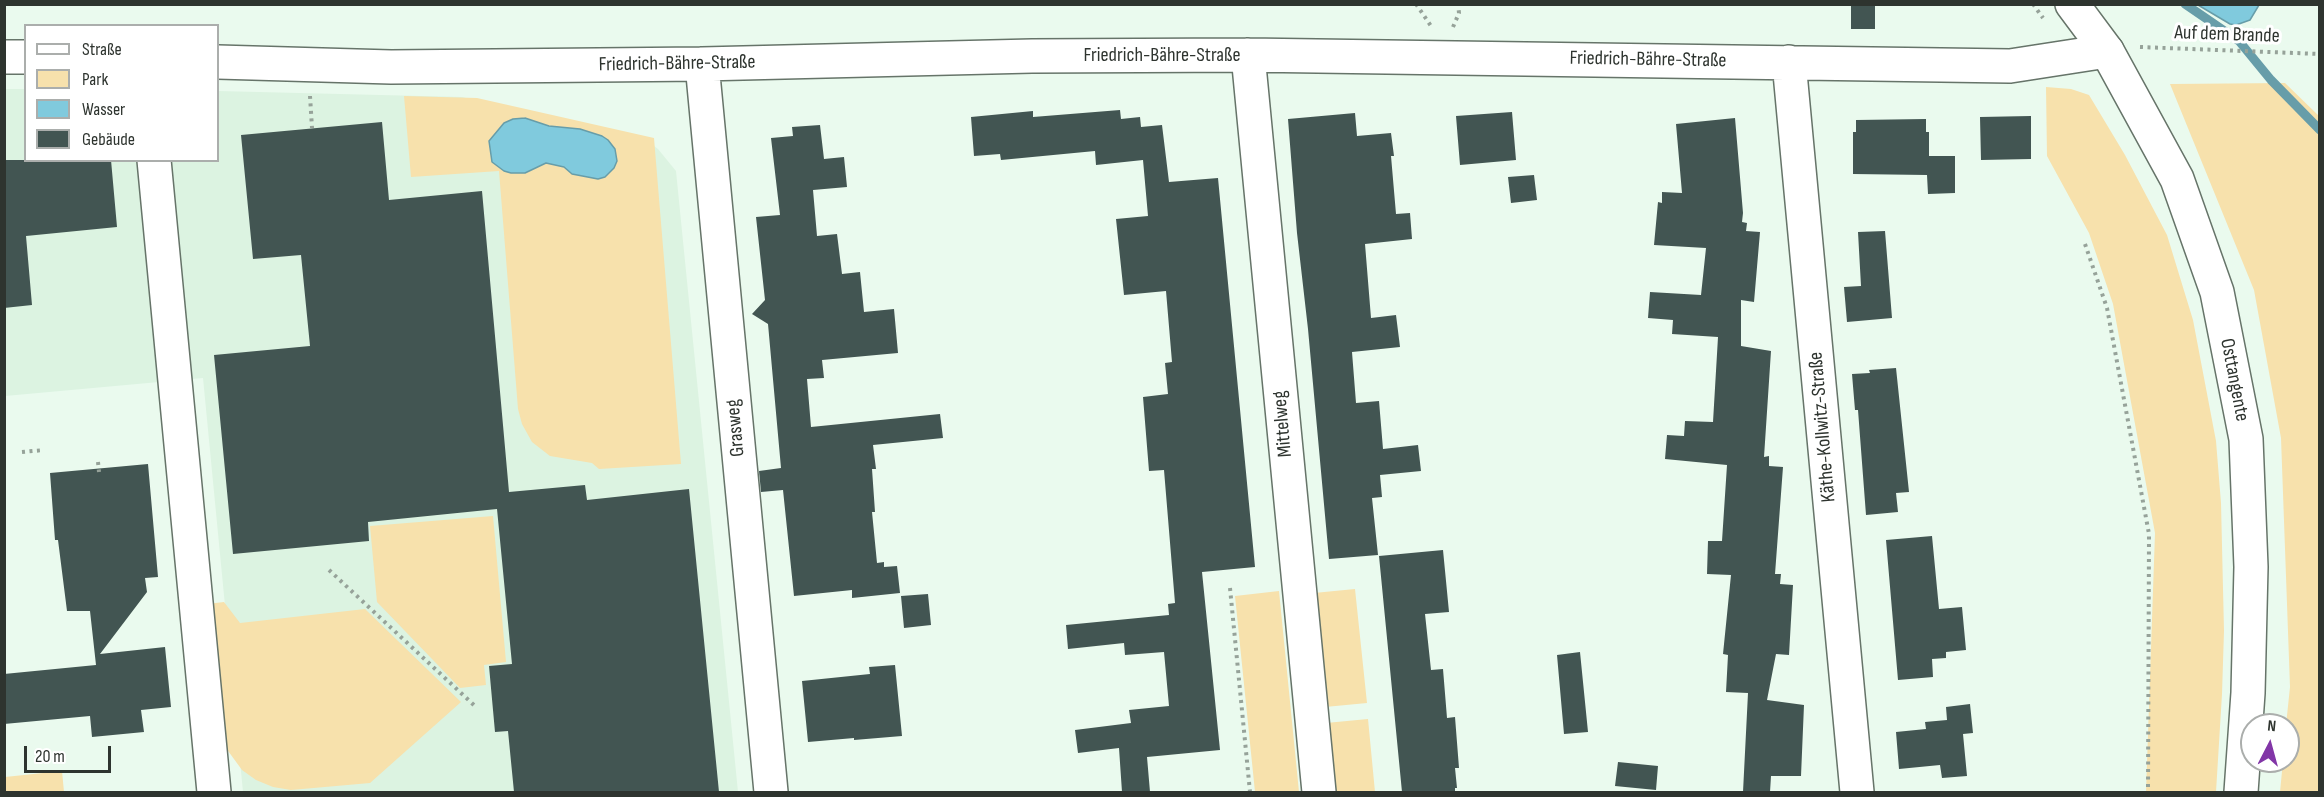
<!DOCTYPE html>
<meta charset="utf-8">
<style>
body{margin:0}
#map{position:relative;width:2324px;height:797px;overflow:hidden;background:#eafaee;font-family:"Sofia Sans Condensed",sans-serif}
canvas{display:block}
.frame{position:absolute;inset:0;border:6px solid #2e342f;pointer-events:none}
.legend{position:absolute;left:24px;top:24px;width:195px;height:138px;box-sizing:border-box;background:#fff;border:2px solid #abaeac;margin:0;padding:8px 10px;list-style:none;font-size:18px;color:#2e342f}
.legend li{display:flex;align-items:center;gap:12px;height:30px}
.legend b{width:30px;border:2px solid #abaeac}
.north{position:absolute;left:2240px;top:713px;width:60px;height:60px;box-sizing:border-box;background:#fff;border:2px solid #abaeac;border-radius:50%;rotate:6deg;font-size:16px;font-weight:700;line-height:24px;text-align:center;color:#2e342f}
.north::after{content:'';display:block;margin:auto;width:21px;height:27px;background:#8236a7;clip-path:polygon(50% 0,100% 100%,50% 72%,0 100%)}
.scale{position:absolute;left:24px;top:746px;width:87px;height:27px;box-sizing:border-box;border:3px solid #2e342f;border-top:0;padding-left:8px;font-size:18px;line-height:21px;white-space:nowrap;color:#2e342f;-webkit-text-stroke:4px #fff;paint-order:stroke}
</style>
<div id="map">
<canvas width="2324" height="797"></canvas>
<div class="frame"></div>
<ul class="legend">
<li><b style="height:8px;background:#fff"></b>Straße</li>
<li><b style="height:16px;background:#f7e1ac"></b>Park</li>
<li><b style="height:16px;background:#80cadd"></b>Wasser</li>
<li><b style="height:16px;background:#425552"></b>Gebäude</li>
</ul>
<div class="north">N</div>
<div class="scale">20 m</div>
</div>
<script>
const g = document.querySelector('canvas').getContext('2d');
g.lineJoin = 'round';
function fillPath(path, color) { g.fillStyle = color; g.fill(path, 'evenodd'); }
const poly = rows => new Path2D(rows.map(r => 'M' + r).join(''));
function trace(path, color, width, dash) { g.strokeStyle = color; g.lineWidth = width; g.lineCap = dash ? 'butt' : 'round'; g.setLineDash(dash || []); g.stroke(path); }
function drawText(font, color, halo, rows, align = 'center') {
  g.font = font + ' "Sofia Sans Condensed",sans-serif'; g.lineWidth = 6; g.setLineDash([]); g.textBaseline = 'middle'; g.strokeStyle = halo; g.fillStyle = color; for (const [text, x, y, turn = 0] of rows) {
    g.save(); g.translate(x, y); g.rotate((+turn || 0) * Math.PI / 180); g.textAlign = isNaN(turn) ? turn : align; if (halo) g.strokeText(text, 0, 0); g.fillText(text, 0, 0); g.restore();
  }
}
const built = poly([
 [5,89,25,89,26,160,218,160,218,91,462,97,642,137,658,149,676,171,738,792,243,792,203,378,5,396]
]);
const green = poly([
 [2285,83,2320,117,2319,792,2280,792,2283,761,2288,761,2286,725,2290,687,2281,438,2254,290,2170,84],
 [2046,87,2071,89,2089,95,2125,155,2167,235,2193,320,2216,441,2221,503,2224,631,2222,694,2216,792,2146,792,2155,533,2113,304,2089,233,2047,156],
 [404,96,477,98,654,138,681,464,599,469,592,463,550,456,532,442,522,424,518,409,499,171,411,177],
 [493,516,506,662,484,665,486,685,460,688,377,602,370,526],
 [1355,589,1367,703,1325,707,1314,593],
 [1279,591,1299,792,1255,792,1235,596],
 [224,602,240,623,365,609,461,702,370,783,291,790,273,787,256,780,242,770,223,744,207,604],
 [1368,719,1375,792,1333,792,1326,723],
 [62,771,64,792,5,792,5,777]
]);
const water = poly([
 [2198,5,2259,5,2250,20,2236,25,2230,24,2198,5],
 [525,118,549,126,580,129,602,136,608,140,615,149,617,161,614,168,605,177,598,179,572,174,564,167,546,163,525,173,511,173,504,171,492,162,489,141,504,123,513,119,525,118]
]);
const stream = poly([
 [2185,4,2239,41,2271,80,2320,130]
]);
const building = poly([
 [1851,4,1875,4,1875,29,1851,29],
 [1120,110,1121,119,1140,117,1141,127,1162,125,1169,182,1218,178,1255,567,1202,572,1220,750,1147,757,1150,792,1122,792,1119,748,1078,753,1075,730,1131,723,1129,710,1169,706,1164,652,1125,655,1124,643,1068,649,1066,625,1169,615,1168,604,1175,603,1164,470,1149,471,1143,397,1168,394,1165,363,1172,362,1166,291,1124,295,1116,219,1148,216,1143,160,1096,165,1095,151,1001,160,1000,154,974,156,971,117,1033,111,1033,117],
 [1512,112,1516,160,1460,165,1456,116],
 [1355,113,1357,136,1391,133,1394,156,1391,156,1396,214,1410,213,1412,239,1365,244,1371,318,1396,315,1400,347,1352,352,1356,403,1379,401,1383,449,1418,445,1421,471,1380,475,1382,497,1372,498,1378,555,1329,559,1308,329,1297,233,1288,119],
 [2031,116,2031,159,1981,160,1980,117],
 [1735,118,1743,213,1742,222,1747,223,1746,231,1760,232,1754,302,1741,300,1741,346,1771,351,1764,457,1769,456,1769,466,1783,467,1775,574,1781,574,1780,584,1793,585,1789,655,1776,654,1767,700,1804,705,1801,776,1771,776,1770,792,1743,792,1748,693,1726,692,1728,655,1723,654,1731,575,1707,574,1708,541,1722,541,1727,465,1665,459,1667,435,1684,436,1685,421,1713,422,1718,337,1672,334,1673,320,1648,318,1650,292,1701,295,1706,248,1654,245,1658,202,1662,203,1662,192,1682,193,1676,124],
 [1926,119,1926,132,1929,132,1929,156,1955,156,1955,193,1928,194,1927,175,1853,174,1853,132,1856,132,1856,120],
 [382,122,389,200,482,191,509,492,585,485,587,500,689,489,719,792,514,792,508,731,495,732,489,666,512,664,497,509,368,522,369,541,233,554,214,355,310,346,301,255,253,259,241,135],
 [820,125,824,159,844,157,847,187,813,190,817,236,837,234,842,274,860,272,864,312,894,309,898,353,822,360,824,378,807,379,811,427,940,414,943,438,873,445,876,469,872,469,875,512,872,512,877,563,884,562,884,567,897,566,900,593,852,598,852,590,794,596,783,490,761,492,759,471,781,468,768,324,752,314,765,300,756,217,780,215,771,138,793,136,792,127],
 [4,160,111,160,117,227,26,236,32,305,4,308],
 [1534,175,1537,200,1511,203,1508,177],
 [1885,231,1892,318,1847,322,1844,287,1861,286,1858,232],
 [1896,368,1909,492,1896,493,1898,512,1866,515,1858,410,1855,410,1852,374,1870,373,1869,370],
 [148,464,158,577,145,578,147,592,100,654,165,647,171,707,141,710,144,732,92,737,90,716,4,724,4,674,96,665,90,611,67,611,58,540,55,540,50,473],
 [1932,536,1939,609,1962,607,1966,650,1946,652,1946,658,1932,659,1933,677,1898,680,1886,540],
 [1443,550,1449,612,1425,614,1431,670,1443,669,1447,718,1455,717,1459,768,1455,768,1457,788,1455,788,1455,792,1402,792,1379,556],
 [928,594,931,625,904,628,901,596],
 [1580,652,1588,732,1564,734,1557,655],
 [895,665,902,736,854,740,854,738,808,742,802,681,870,674,869,667],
 [1970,704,1973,733,1963,734,1967,776,1942,778,1940,765,1899,769,1896,732,1926,729,1925,722,1947,720,1946,707],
 [1618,762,1658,766,1656,790,1615,786]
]);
const path = poly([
 [1416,4,1431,26],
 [2033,4,2043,18],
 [1453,27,1459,13,1458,4],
 [2140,47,2320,54],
 [310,96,312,128],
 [2085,244,2107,308,2149,534,2148,792],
 [22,452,44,450],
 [98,462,99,472],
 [329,570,476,707],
 [1230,588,1250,792]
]);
const minor = poly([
 [1248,55,1319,792],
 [4,57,26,57],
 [218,62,391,67,702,64,1032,56,1248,55,2010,66,2107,51],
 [1789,62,1857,792],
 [702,64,771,792],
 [154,160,214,792]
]);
const tertiary = poly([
 [2072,4,2107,51,2177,179,2217,292,2246,439,2251,567,2248,693,2241,792]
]);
const streetNames = [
 ["Auf dem Brande",2227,35,2],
 ["Friedrich-Bähre-Straße",1162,56],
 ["Friedrich-Bähre-Straße",1648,60,1],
 ["Friedrich-Bähre-Straße",677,64,-1],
 ["Osttangente",2234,380,79],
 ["Mittelweg",1283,424,-95],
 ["Käthe-Kollwitz-Straße",1823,427,-95],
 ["Grasweg",736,428,-95]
];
fillPath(built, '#dcf3e1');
fillPath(green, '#f7e1ac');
fillPath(water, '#80cadd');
trace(water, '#679da9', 1.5);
trace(stream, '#679da9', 9);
fillPath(building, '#425552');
trace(minor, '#667469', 36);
trace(tertiary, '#667469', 36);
trace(path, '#96a299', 4, [3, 4.5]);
trace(minor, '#fff', 33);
trace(tertiary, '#fff', 33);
drawText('20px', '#2e342f', '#fff', streetNames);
</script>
